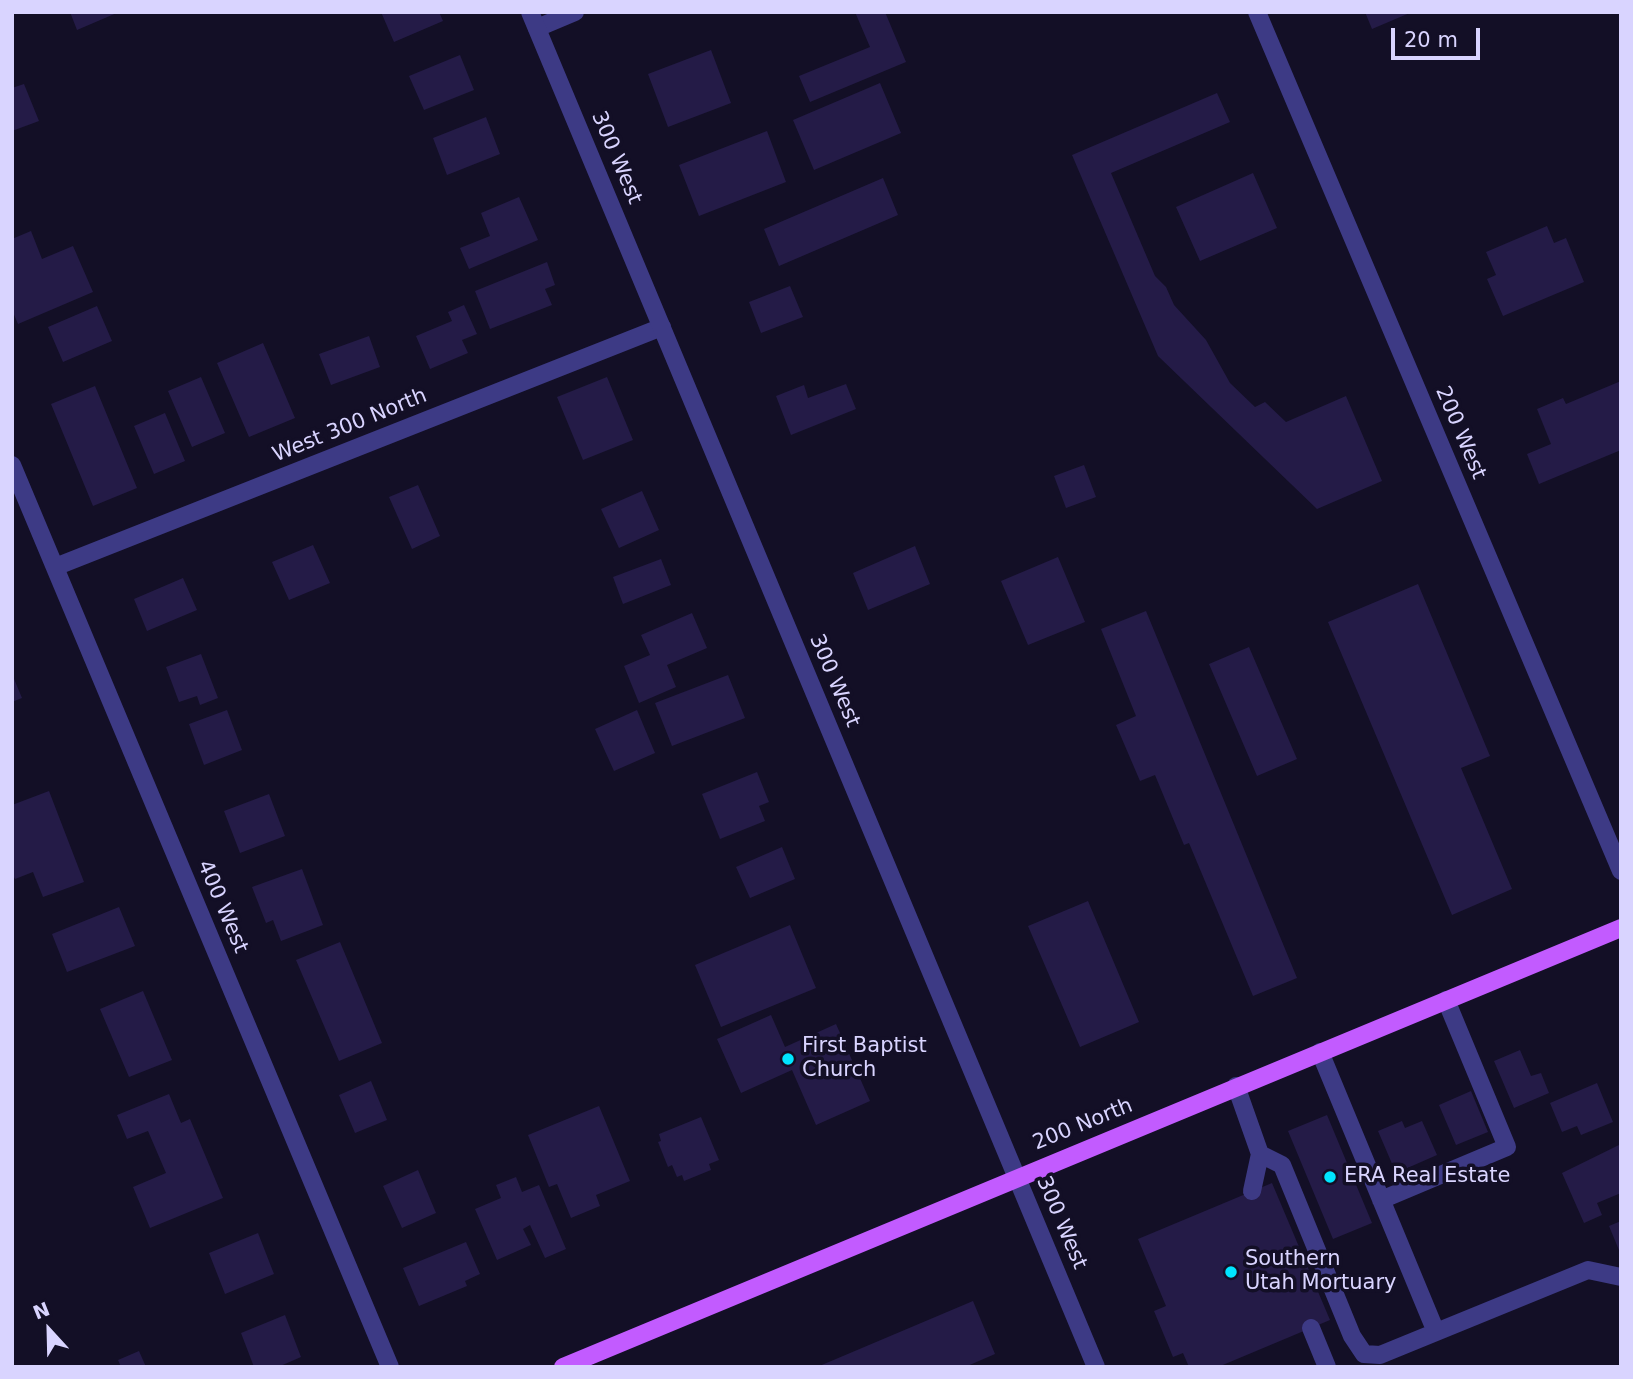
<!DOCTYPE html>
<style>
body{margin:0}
#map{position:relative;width:1633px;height:1379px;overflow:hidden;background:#130f26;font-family:"DejaVu Sans",sans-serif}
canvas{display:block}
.frame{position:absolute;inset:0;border:14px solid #d9d4ff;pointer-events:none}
.north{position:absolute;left:14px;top:1295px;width:70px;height:70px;-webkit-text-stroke:5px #130f26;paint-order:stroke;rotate:338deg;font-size:19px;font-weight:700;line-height:28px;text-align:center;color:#d9d4ff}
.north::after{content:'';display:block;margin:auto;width:24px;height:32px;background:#d9d4ff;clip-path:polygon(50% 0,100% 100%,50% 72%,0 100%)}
.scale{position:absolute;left:1391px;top:28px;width:89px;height:32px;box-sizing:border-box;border:4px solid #d9d4ff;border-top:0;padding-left:9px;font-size:21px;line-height:24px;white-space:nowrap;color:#d9d4ff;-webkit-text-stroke:5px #130f26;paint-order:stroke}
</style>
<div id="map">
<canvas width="1633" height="1379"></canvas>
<div class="frame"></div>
<div class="north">N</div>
<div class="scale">20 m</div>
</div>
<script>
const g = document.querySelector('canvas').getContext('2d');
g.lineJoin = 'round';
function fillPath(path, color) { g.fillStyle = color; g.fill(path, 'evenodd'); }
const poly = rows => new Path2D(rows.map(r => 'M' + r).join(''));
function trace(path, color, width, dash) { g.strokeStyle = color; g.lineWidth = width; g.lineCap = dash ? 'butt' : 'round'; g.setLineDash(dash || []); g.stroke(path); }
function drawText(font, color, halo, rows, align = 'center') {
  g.font = font + ' "DejaVu Sans",sans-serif'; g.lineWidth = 7; g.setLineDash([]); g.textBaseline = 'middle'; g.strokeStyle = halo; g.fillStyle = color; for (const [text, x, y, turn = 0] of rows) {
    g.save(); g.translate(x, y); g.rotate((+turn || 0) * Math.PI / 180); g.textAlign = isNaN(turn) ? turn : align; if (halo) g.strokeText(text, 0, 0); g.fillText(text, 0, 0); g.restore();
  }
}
const building = poly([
 [70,12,119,12,77,30],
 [381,12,439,12,443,21,394,42],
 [855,12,885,12,906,62,810,102,799,76,870,47],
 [1365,12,1412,12,1372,29],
 [711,50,731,103,668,127,648,74],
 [460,55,474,90,424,110,409,76],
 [880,83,901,133,814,170,793,120],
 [24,84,39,121,12,131,12,88],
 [1217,93,1230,122,1111,173,1155,276,1166,287,1174,305,1206,340,1230,383,1255,407,1265,402,1286,422,1346,396,1382,481,1317,509,1158,356,1072,155],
 [486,117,500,154,447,175,433,138],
 [767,131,786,182,699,216,679,165],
 [1253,173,1277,228,1200,261,1176,207],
 [883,178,898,215,779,266,764,229],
 [519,197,538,240,469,269,460,248,490,236,481,213],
 [1547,226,1554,243,1566,238,1584,282,1503,316,1487,279,1496,275,1486,252],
 [31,231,42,259,73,246,93,292,18,324,12,310,12,239],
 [547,262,555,285,545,289,552,305,490,329,475,291],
 [790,286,803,317,761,333,749,302],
 [464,305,477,334,462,340,468,353,430,369,416,336,452,321,448,312],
 [97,306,112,341,63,362,48,327],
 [369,336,380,367,331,385,319,354],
 [263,343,295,418,249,437,217,363],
 [201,377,225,433,192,447,168,391],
 [607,377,633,440,583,460,557,397],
 [1621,381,1621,450,1539,484,1527,454,1551,444,1537,409,1563,398,1566,404],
 [846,384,856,409,791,435,776,396,804,385,808,398],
 [95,386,137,488,93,506,51,404],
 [165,413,185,461,154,474,134,426],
 [1084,465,1096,497,1066,508,1054,476],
 [418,485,440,536,412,549,389,497],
 [642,491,659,530,619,548,601,509],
 [313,545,330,583,289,600,272,562],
 [915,546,930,584,868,610,853,573],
 [1058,557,1085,622,1028,645,1001,581],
 [661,559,671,585,623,604,613,577],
 [183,578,197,610,147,631,134,599],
 [1418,584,1490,756,1461,768,1512,889,1452,915,1328,622],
 [1146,611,1297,978,1253,996,1189,843,1184,845,1155,775,1140,781,1116,725,1136,716,1101,629],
 [692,613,707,648,667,665,676,687,639,703,624,666,650,655,641,635],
 [1249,647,1297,759,1257,776,1209,664],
 [201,654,218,698,200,705,197,696,179,702,166,667],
 [12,674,22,698,12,702],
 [728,675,745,718,672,746,655,703],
 [227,710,242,750,204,765,189,724],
 [637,710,655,753,614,771,595,729],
 [757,772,769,802,759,806,765,821,720,839,702,794],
 [49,791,84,882,43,897,33,872,15,879,12,873,12,805],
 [269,794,285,836,240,853,224,811],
 [782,847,795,879,750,898,736,867],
 [302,869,323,925,281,941,273,920,266,923,252,887],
 [1088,901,1139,1022,1080,1047,1028,926],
 [119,907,135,946,67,972,52,934],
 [790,925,816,988,721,1027,695,965],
 [340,942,382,1043,339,1061,296,960],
 [143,991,172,1060,129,1077,100,1009],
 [771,1015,785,1047,836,1024,870,1101,816,1125,792,1070,741,1093,717,1039],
 [1520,1050,1531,1076,1541,1073,1549,1093,1514,1108,1494,1061],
 [371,1081,387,1120,355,1133,339,1095],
 [1597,1083,1613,1122,1581,1135,1577,1126,1562,1132,1550,1103],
 [1471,1091,1488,1132,1456,1145,1439,1105],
 [169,1094,181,1123,190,1119,223,1198,150,1228,133,1187,166,1173,148,1131,127,1139,117,1115],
 [599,1106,630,1181,596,1195,600,1206,571,1218,557,1184,549,1187,528,1135],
 [1327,1115,1372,1223,1333,1239,1288,1131],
 [701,1117,719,1160,709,1164,711,1170,684,1181,682,1175,677,1177,672,1165,668,1167,658,1142,661,1141,659,1134],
 [1402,1121,1405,1128,1422,1121,1437,1155,1396,1173,1378,1131],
 [1621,1144,1621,1193,1597,1203,1602,1215,1584,1223,1562,1173],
 [418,1170,436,1213,402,1228,383,1186],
 [516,1177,522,1192,539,1185,566,1249,545,1258,530,1225,523,1229,531,1245,497,1260,475,1209,501,1198,496,1185],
 [1272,1183,1330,1320,1218,1367,1189,1367,1183,1353,1173,1357,1154,1311,1166,1306,1138,1239],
 [1621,1221,1621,1255,1609,1226],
 [258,1233,274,1274,225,1294,209,1253],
 [466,1242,480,1274,465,1281,467,1286,419,1306,403,1268],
 [973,1301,995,1354,965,1367,817,1367],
 [285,1315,301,1357,278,1367,254,1367,241,1333],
 [139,1351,146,1367,121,1367,118,1360]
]);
const service = poly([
 [537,28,575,12],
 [1320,1052,1436,1332],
 [1236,1086,1260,1154,1252,1191],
 [1260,1154,1282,1165,1352,1336,1364,1354,1380,1355,1588,1270,1621,1277],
 [1381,1200,1507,1147,1446,1000],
 [1311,1328,1327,1367]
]);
const minor = poly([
 [1257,12,1621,871],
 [12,465,390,1367],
 [55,567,662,327]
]);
const tertiary = poly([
 [530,12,1096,1367]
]);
const primary = poly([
 [563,1367,1621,928]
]);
const markers = [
 [788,1059,7,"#00e5ff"],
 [1330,1177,7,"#00e5ff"],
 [1231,1272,7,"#00e5ff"]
];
const streetNames = [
 ["300 West",616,158,67],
 ["West 300 North",350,426,-22],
 ["200 West",1460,433,67],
 ["300 West",834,681,67],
 ["400 West",222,907,67],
 ["200 North",1083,1125,-22],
 ["300 West",1061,1223,67]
];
const poiNames = [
 ["First Baptist",802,1047],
 ["Church",802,1071],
 ["ERA Real Estate",1344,1177],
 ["Southern",1245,1260],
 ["Utah Mortuary",1245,1284]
];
fillPath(building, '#241b47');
trace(service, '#3d3a85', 18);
trace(minor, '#3d3a85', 18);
trace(tertiary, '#3d3a85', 18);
trace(primary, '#c25bff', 18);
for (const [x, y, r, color] of markers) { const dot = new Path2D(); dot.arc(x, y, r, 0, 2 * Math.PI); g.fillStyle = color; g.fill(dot); trace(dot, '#130f26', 2.5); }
drawText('21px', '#d9d4ff', '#130f26', streetNames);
drawText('21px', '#d9d4ff', '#130f26', poiNames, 'left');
</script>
